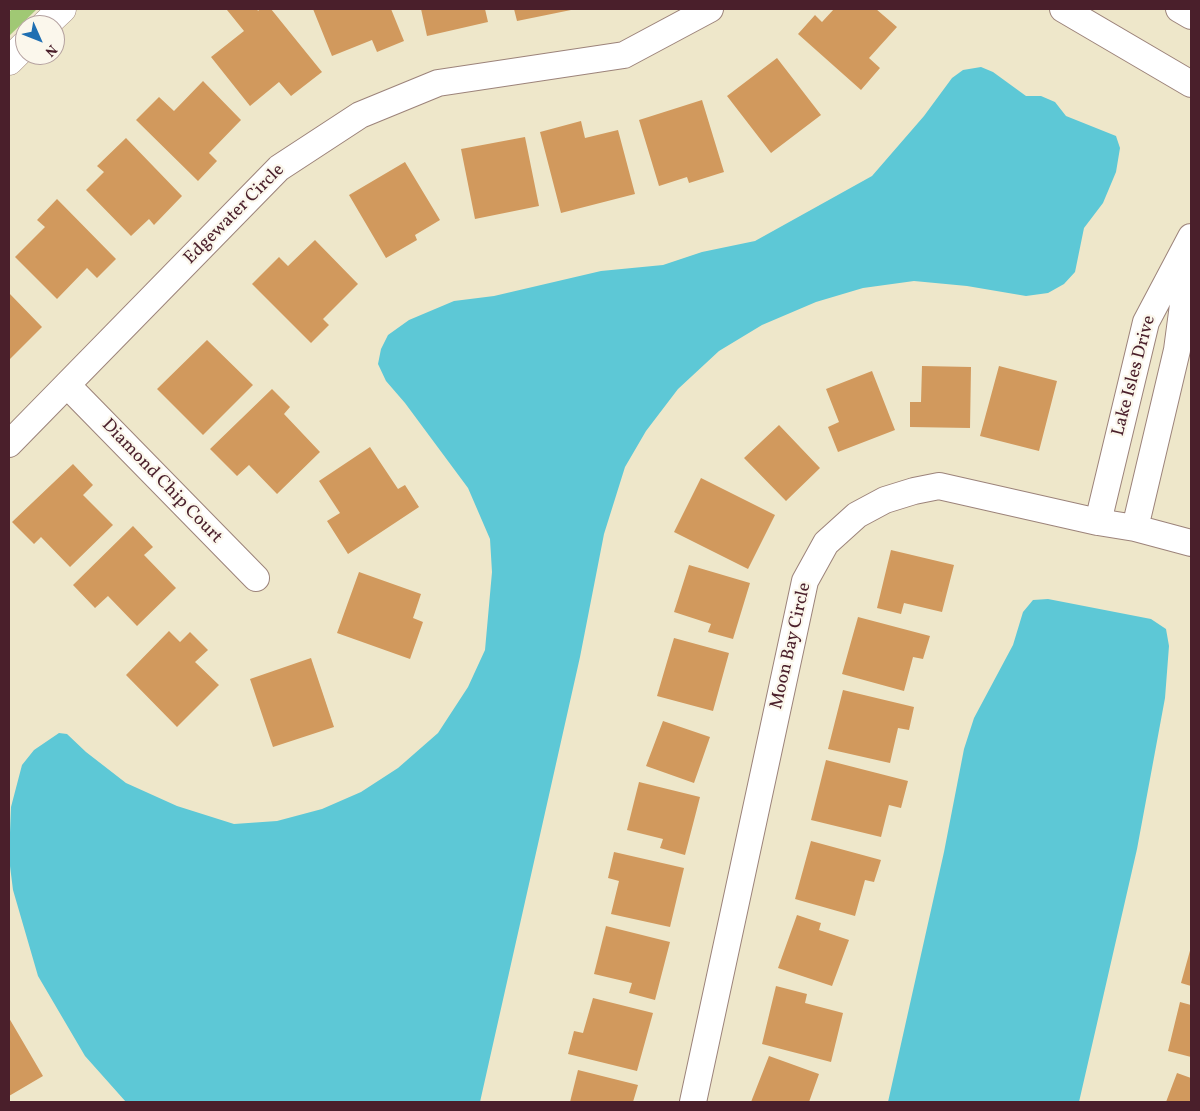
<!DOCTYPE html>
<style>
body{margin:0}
#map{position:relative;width:1200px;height:1111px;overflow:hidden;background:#eee7ca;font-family:Vollkorn,serif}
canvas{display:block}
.frame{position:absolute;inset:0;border:10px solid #4a1f2b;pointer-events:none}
.north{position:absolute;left:15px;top:15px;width:50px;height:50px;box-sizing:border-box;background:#fbf7ec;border:1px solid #b4a19f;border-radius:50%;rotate:134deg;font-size:14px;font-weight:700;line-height:20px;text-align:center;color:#4a1f2b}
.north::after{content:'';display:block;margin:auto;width:18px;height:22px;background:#1f6fb2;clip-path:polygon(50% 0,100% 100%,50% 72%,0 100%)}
</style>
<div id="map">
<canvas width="1200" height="1111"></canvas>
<div class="frame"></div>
<div class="north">N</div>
</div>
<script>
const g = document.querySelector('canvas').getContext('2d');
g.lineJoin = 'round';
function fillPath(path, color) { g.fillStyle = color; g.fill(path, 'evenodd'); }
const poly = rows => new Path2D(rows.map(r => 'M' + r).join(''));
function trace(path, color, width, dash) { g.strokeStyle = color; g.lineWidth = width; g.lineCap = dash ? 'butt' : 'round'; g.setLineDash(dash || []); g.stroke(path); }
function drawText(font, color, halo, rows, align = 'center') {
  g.font = font + ' Vollkorn,serif'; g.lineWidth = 4.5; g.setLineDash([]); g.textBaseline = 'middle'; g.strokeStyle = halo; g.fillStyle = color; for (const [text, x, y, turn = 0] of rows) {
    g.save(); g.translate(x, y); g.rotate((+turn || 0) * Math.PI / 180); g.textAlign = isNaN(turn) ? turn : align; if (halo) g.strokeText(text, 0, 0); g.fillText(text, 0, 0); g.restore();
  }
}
const green = poly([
 [12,9,37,9,9,36,9,12]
]);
const water = poly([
 [981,67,993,72,1026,96,1041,96,1055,102,1066,116,1116,136,1120,148,1116,172,1103,203,1084,228,1075,272,1064,284,1048,293,1026,296,967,286,914,281,863,288,816,302,762,325,719,351,678,389,646,431,625,467,604,534,580,657,480,1102,126,1102,85,1056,38,976,13,890,9,858,11,807,22,765,34,750,59,733,67,734,86,752,126,783,177,806,234,824,277,821,322,809,361,792,398,768,438,733,468,687,485,650,492,572,490,539,468,488,405,403,386,381,378,364,381,349,388,335,409,320,454,301,494,296,601,271,663,265,702,252,755,241,872,176,924,116,952,78,963,70],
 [1048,599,1151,619,1166,629,1169,646,1165,698,1137,849,1079,1102,888,1102,944,852,964,749,974,718,1013,645,1023,612,1033,600]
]);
const building = poly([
 [228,9,257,9,258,11,260,9,271,9,322,72,291,96,279,82,250,106,211,57,244,31,227,10],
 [313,9,391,9,404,41,377,52,372,40,332,56],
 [421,9,485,9,488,22,427,36],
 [514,9,571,9,571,10,517,21],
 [834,9,876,9,897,27,869,58,880,68,861,90,798,34,815,15,822,22],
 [777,58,821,115,771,153,727,96],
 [203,81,241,120,209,153,217,161,198,181,136,120,159,97,174,111],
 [702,100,724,172,689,183,687,177,659,186,639,120],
 [581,121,585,138,618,130,635,194,561,213,540,132],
 [525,137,539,206,475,219,461,149],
 [126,138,182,196,154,225,149,219,131,236,86,190,104,172,97,166],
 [405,162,440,220,415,235,417,240,386,258,349,195],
 [57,199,116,259,97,278,87,268,57,299,15,257,45,227,37,220],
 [315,240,358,284,323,319,329,325,311,343,252,284,279,257,288,266],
 [9,293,42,327,9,360],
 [207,340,253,385,203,435,157,389],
 [922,366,971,367,970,428,910,427,910,402,921,402],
 [999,366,1057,381,1039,451,980,436],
 [872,371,895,430,838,452,828,427,839,422,826,389],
 [272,389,290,407,284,414,320,452,277,494,249,465,237,476,210,449],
 [779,425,820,468,786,501,744,458],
 [370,447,398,489,405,485,419,507,348,554,327,521,340,513,319,481],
 [73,464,93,485,83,495,113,525,70,567,41,537,34,544,12,522],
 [701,478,775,515,748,569,674,532],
 [133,526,153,547,144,555,176,588,137,626,108,596,95,608,73,585],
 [891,550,954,565,942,612,904,603,901,614,877,608],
 [689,565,750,583,733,639,708,632,711,624,674,612],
 [359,572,421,594,413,618,423,622,410,659,337,633],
 [858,617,930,636,923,659,913,657,904,691,842,674],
 [169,631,180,642,190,632,208,650,195,662,219,685,177,727,126,675],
 [674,638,729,653,713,711,657,696],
 [311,658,334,727,273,747,250,679],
 [843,690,914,707,909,730,898,728,890,763,828,749],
 [663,721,710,737,694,783,646,766],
 [826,760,908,781,901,808,889,805,881,837,811,820],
 [639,782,700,797,685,855,660,848,663,839,627,830],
 [811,841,881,860,874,882,865,880,855,916,795,899],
 [614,852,684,868,670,927,611,914,619,881,608,878],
 [797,915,821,923,819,930,849,940,832,986,778,968],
 [606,926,670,942,655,1000,629,993,632,983,594,974],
 [1191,947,1191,986,1181,983],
 [776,986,807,994,805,1003,843,1013,831,1062,762,1044],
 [593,998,653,1013,637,1071,568,1054,574,1031,583,1033],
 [1180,1002,1191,1005,1191,1057,1168,1051],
 [9,1018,43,1076,9,1096],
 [769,1056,819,1074,809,1102,751,1102],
 [578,1070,638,1085,633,1102,570,1102],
 [1177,1073,1191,1078,1191,1102,1166,1102]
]);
const street = poly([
 [1063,9,1191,84],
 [1179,9,1191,16],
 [67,385,256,578],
 [9,444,279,168,360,115,438,83,624,55,710,9],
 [1098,522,1146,322,1191,237],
 [1135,528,1177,350,1190,252],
 [693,1102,805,581,826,543,857,515,885,500,914,491,939,486,1098,522,1135,528,1191,543]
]);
const secondary = poly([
 [45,25,62,9],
 [9,61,25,45]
]);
const streetNames = [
 ["Edgewater Circle",235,215,-45],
 ["Lake Isles Drive",1135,376,-75],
 ["Diamond Chip Court",161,482,46],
 ["Moon Bay Circle",792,646,-77]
];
fillPath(green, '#a0c874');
fillPath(water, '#5dc8d6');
fillPath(building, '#d1995d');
trace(street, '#9c837a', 28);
trace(secondary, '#9c837a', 29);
trace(street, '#fff', 26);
trace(secondary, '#fff', 28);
drawText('18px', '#4a1f2b', '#fbf7ec', streetNames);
</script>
